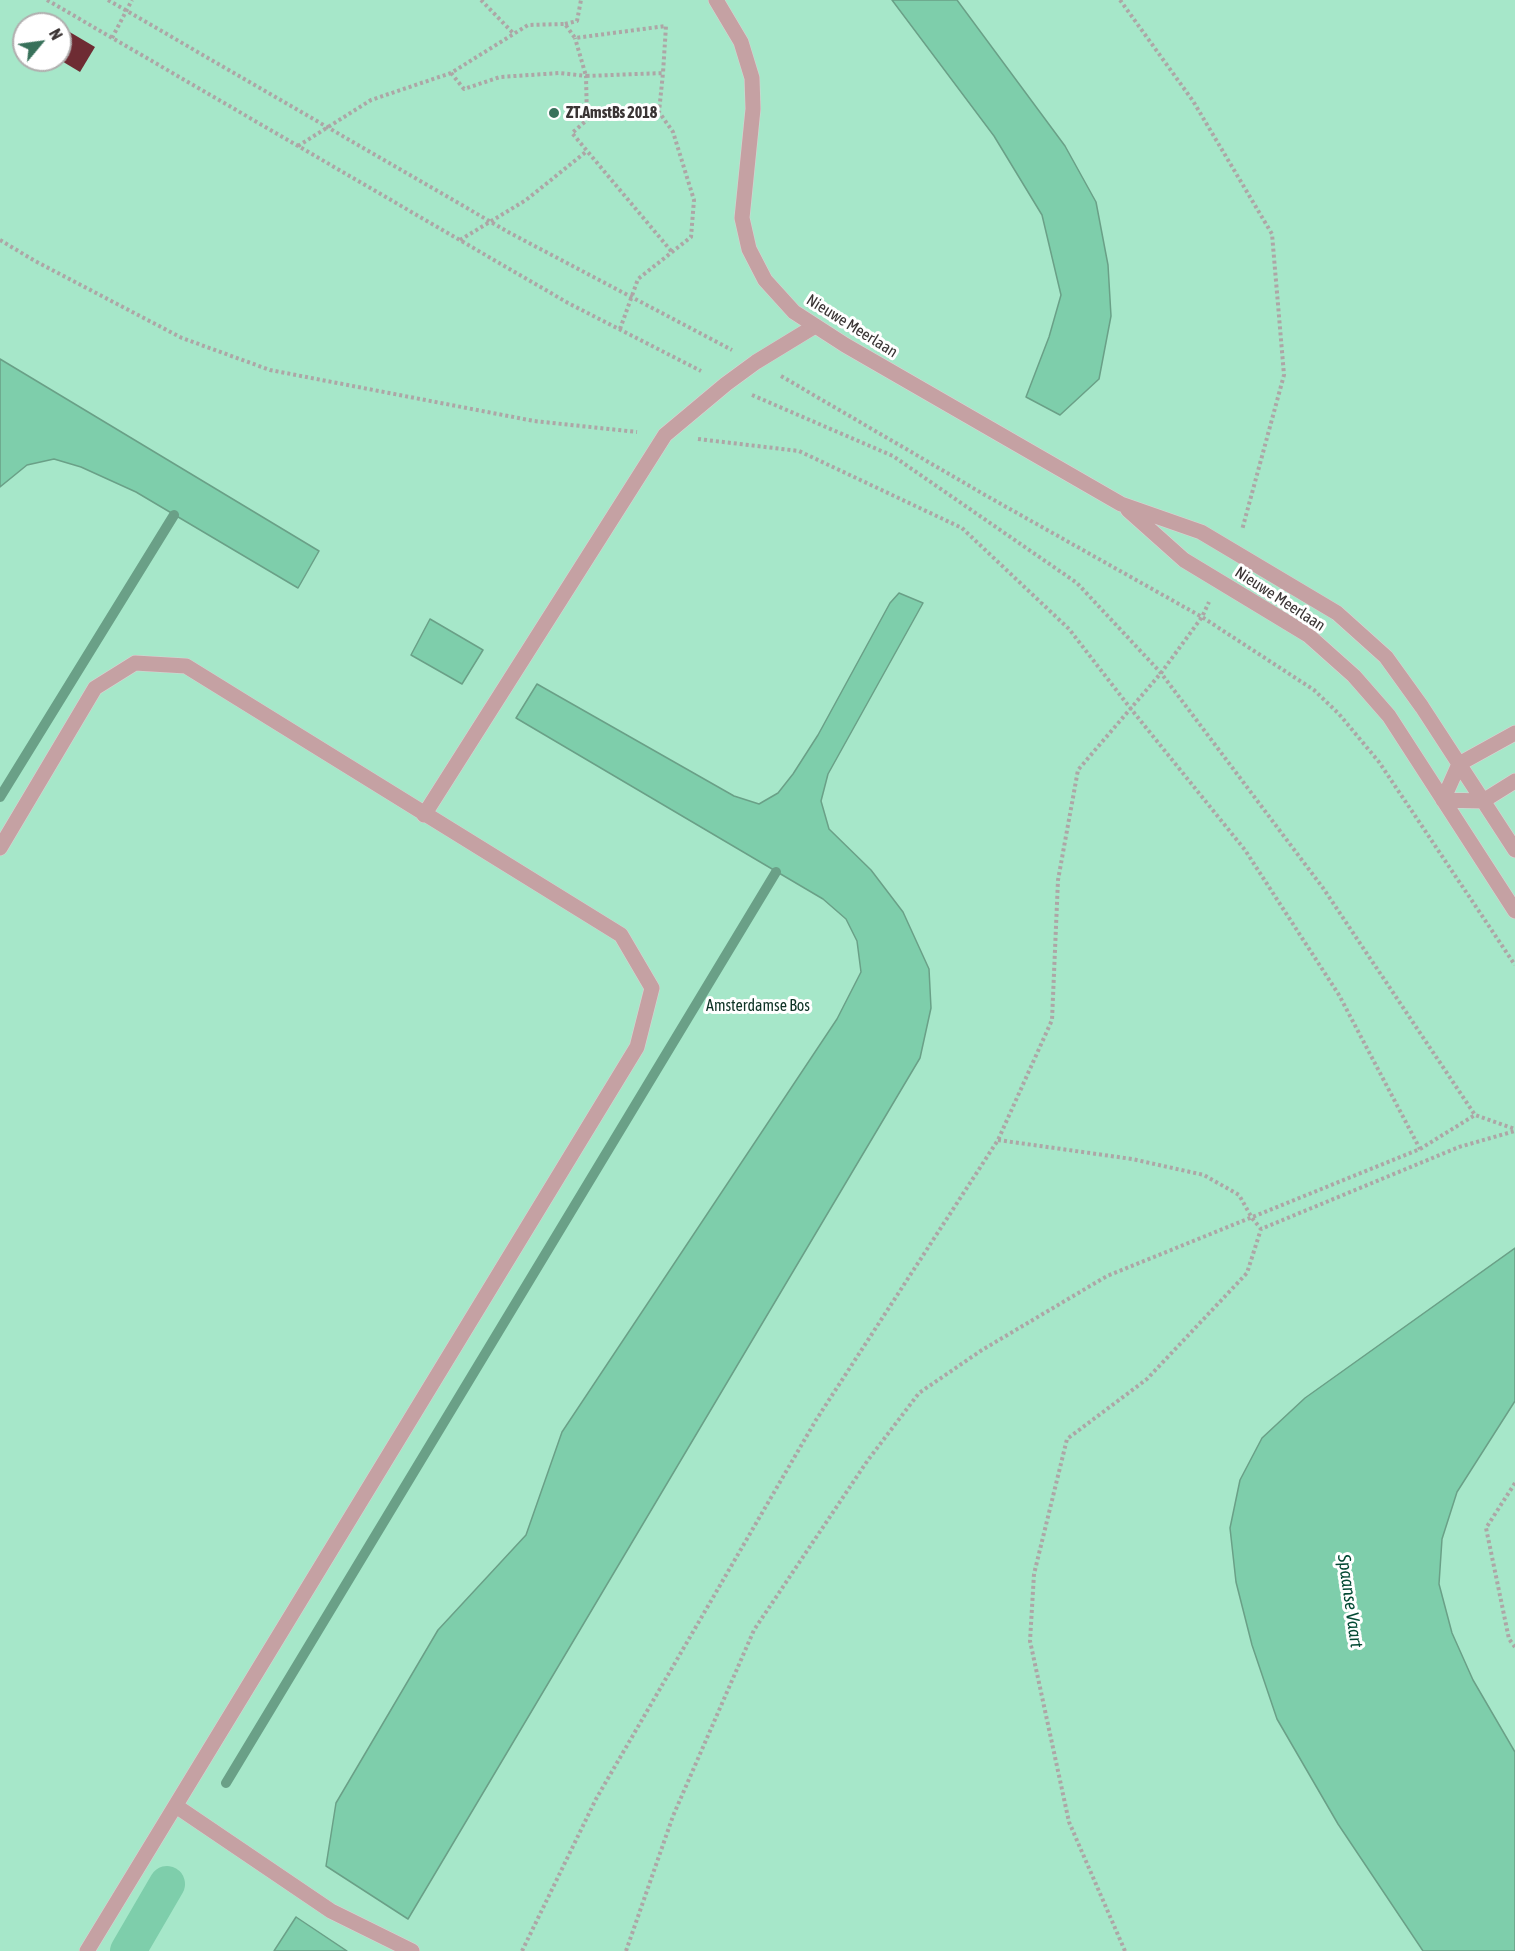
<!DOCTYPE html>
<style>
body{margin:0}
#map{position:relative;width:1515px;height:1951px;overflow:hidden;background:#fef5f6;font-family:"Asap Condensed",sans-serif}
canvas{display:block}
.north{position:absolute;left:12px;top:12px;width:60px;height:60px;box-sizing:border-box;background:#fff;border:2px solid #b0aeae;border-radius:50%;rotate:61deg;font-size:16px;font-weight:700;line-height:24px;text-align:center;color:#3a3434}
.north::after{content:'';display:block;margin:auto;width:21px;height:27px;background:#38715a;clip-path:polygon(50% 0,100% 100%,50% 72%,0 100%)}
</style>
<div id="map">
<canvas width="1515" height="1951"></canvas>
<div class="north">N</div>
</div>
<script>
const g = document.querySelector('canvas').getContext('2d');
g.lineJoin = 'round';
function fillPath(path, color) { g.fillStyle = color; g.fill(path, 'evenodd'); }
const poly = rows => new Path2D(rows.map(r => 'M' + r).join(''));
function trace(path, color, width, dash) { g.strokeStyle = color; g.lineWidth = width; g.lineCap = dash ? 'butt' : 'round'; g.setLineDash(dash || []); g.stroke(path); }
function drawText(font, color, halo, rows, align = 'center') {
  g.font = font + ' "Asap Condensed",sans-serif'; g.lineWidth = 6; g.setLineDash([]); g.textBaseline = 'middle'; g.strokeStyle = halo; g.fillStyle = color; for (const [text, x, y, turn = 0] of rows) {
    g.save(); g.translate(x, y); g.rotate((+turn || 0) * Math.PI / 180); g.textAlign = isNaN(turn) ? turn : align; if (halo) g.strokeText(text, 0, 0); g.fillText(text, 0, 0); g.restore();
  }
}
const green = poly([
 [0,0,1515,0,1515,1951,0,1951],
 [24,24,60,24,60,60,24,60]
]);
const water = poly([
 [892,0,957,0,1065,146,1096,202,1108,265,1111,316,1099,379,1060,415,1026,397,1049,337,1061,295,1042,215,994,136,892,0],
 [0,359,319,551,298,588,136,492,81,467,54,459,27,465,0,487,0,359],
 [899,593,923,603,828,774,821,801,829,829,871,870,903,912,929,969,931,1008,920,1058,408,1919,326,1866,336,1803,438,1630,526,1535,562,1432,837,1019,861,972,857,941,846,919,823,899,516,718,537,684,734,796,759,804,778,793,793,774,818,735,890,603,899,593],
 [430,619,483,650,462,684,411,655,430,619],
 [1515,1248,1515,1401,1457,1492,1442,1539,1439,1584,1452,1633,1473,1680,1515,1752,1515,1951,1423,1951,1338,1824,1277,1719,1252,1645,1236,1582,1230,1528,1240,1480,1262,1438,1305,1398,1515,1248],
 [296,1917,347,1951,274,1951,296,1917]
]);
const stream = poly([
 [0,797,174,515],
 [226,1783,776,872]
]);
const canal = poly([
 [128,1951,167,1884]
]);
const building = poly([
 [68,31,95,47,80,72,60,60,60,44]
]);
const path = poly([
 [47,0,568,303,701,371],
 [108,0,510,233,732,350],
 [481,0,514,34],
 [1120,0,1193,101,1272,234,1284,375,1242,530],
 [565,24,577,21,581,0],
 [112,38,132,0],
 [451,73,464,89,500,77,560,73,586,76,587,120,572,133,672,252],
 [298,146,371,100,451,73,528,25,565,24,575,38,666,26,663,73,586,76,575,38],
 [0,240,35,261,182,338,270,370,534,421,637,432],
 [460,240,526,200,587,151],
 [620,329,638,279,691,237,694,200,673,132,659,112,663,73],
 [781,376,985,495,1202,617,1314,690,1339,714,1379,762,1515,965],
 [752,395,893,456,1077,583,1161,673,1323,888,1475,1115,1515,1129],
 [698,439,799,451,962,528,1069,629,1131,709,1245,850,1339,995,1420,1149],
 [998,1140,1132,1159,1204,1175,1239,1195,1252,1218,1261,1229],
 [1515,1483,1486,1528,1509,1639,1515,1647],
 [522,1951,596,1799,816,1420,998,1140,1052,1020,1058,880,1078,770,1161,673,1202,617,1209,602],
 [626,1951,673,1816,754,1630,868,1460,919,1393,982,1350,1107,1276,1420,1149,1475,1115],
 [1125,1951,1069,1822,1030,1641,1034,1574,1067,1439,1147,1379,1247,1273,1261,1229,1459,1147,1515,1131]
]);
const service = poly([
 [424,815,665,435,726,384,756,362,815,326],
 [0,848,95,688,135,663,186,666,621,935,652,988,637,1047,87,1951],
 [176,1806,331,1911,412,1951]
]);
const tertiary = poly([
 [716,0,741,42,752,78,753,109,742,218,749,249,765,280,794,312,845,345,1121,504,1201,532,1337,613,1386,657,1422,707,1515,850],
 [1128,510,1184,560,1308,635,1354,676,1389,716,1515,911],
 [1443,800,1459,764,1515,733],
 [1443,800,1483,801,1515,781]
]);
const markers = [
 [554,113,6,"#38715a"]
];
const poiNames = [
 ["ZT.AmstBs 2018",566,113]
];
const streetNames = [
 ["Nieuwe Meerlaan",852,326,32],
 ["Nieuwe Meerlaan",1280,599,33]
];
const parkNames = [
 ["Amsterdamse Bos",758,1006]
];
const waterNames = [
 ["Spaanse Vaart",1350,1601,82]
];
fillPath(green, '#a6e7c9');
fillPath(water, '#7eceab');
trace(water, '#6aa087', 1.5);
trace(stream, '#6aa087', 10);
trace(canal, '#7eceab', 36);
fillPath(building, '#6e2c33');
trace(service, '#dbd2d3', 16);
trace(tertiary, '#dbd2d3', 16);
trace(path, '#ada6a6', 4, [3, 3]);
trace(service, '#c5a1a3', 15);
trace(tertiary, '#c5a1a3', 15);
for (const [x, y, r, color] of markers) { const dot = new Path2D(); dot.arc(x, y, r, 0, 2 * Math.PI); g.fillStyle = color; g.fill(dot); trace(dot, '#fff', 2); }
drawText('bold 16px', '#3a3434', '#fff', poiNames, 'left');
drawText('16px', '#3a3434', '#fff', streetNames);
drawText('16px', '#0e3325', '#fff', parkNames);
drawText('italic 18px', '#034933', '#fff', waterNames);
</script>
